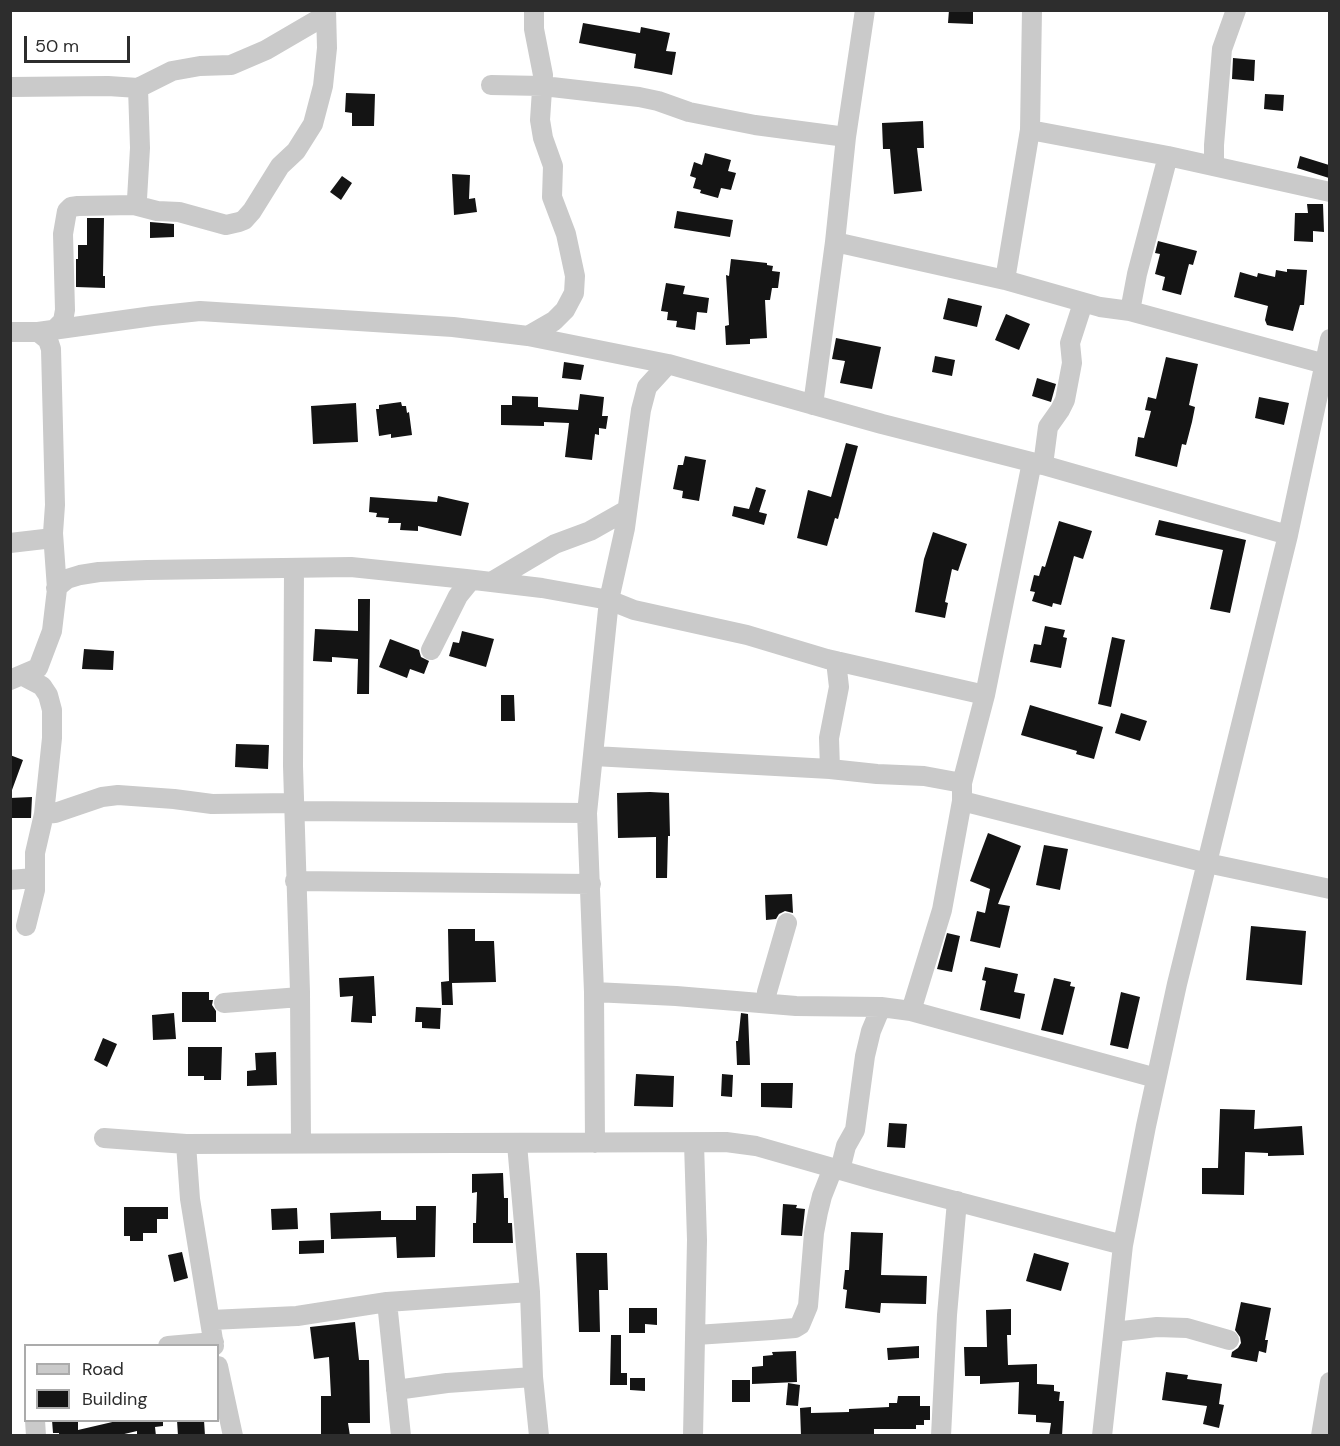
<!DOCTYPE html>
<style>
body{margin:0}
#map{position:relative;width:1340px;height:1446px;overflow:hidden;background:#fff;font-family:"DM Sans",sans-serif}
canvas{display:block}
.frame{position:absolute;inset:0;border:12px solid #2d2d2d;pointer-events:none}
.legend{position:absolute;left:24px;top:1344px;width:195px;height:78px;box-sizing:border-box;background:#fff;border:2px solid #ababab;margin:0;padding:8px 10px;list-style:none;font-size:18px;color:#2d2d2d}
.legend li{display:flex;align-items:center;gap:12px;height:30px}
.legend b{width:30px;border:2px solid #ababab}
.scale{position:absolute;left:24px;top:36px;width:106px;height:27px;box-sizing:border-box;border:3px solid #2d2d2d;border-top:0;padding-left:8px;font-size:18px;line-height:21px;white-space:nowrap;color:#2d2d2d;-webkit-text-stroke:4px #fff;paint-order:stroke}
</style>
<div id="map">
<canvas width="1340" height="1446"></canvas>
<div class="frame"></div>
<ul class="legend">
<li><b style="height:8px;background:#cacaca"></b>Road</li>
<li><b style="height:16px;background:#141414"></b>Building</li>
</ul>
<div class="scale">50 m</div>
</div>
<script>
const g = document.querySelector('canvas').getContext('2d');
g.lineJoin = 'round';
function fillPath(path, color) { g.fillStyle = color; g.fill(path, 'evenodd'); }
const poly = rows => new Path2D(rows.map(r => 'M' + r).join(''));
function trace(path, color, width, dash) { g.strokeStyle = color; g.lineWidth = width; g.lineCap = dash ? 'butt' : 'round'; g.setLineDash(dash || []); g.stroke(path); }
const building = poly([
 [949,10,973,10,973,24,948,23],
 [583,23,640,33,641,27,670,33,666,51,676,52,672,75,634,68,636,54,579,43],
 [1233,58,1255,60,1254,81,1232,79],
 [346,93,375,94,374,126,352,126,352,113,345,112],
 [1265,94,1284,95,1283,111,1264,109],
 [923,121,924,148,917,148,922,191,894,194,890,149,883,149,882,123],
 [705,153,731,160,728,171,736,173,731,190,721,188,718,198,700,193,701,190,693,188,696,178,690,176,694,162,702,165],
 [1300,156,1329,165,1329,178,1297,168],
 [452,174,470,175,469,199,475,198,477,212,454,215],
 [342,176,352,183,341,200,330,192],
 [1307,204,1323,204,1324,232,1313,231,1313,242,1294,241,1295,213,1308,213],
 [677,211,733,220,730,237,674,228],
 [87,218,104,218,103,276,105,276,105,288,76,287,76,259,78,259,78,245,87,245],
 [150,222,174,224,174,237,150,238],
 [1158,241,1197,251,1193,265,1189,264,1181,295,1162,290,1165,277,1155,274,1160,254,1155,253],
 [731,259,767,263,767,265,773,266,772,271,780,272,778,288,772,288,770,300,765,300,767,338,750,339,750,344,726,345,725,326,729,325,726,275,729,276],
 [1287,269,1307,270,1304,305,1300,305,1293,331,1267,325,1265,320,1268,306,1234,297,1240,272,1257,277,1258,273,1275,277,1276,270,1287,272],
 [666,283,685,286,683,294,709,298,707,313,697,312,695,330,676,327,677,321,667,320,668,312,661,311],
 [948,298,982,306,977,327,943,319],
 [1006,314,1030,324,1019,350,995,340],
 [836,338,881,347,872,389,840,383,845,361,832,359],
 [935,356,955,360,952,376,932,372],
 [1166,357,1198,364,1189,405,1195,407,1192,422,1186,445,1182,444,1177,467,1135,456,1138,437,1144,438,1151,411,1145,410,1148,397,1156,399],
 [564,362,584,365,581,380,562,378],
 [1037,378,1056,384,1051,402,1032,396],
 [580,394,604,397,602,416,608,416,606,429,599,428,599,435,595,434,592,460,565,457,569,423,544,422,544,426,501,425,501,405,512,405,512,396,538,397,538,407,578,410],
 [1259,397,1289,403,1284,425,1255,418],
 [401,402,402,406,406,406,407,413,409,412,412,435,391,438,391,434,379,436,376,409,379,409,379,405],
 [356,403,358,442,313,444,311,406],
 [846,443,858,446,838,519,835,518,827,546,797,538,808,490,831,497],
 [685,456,706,460,699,501,682,498,683,491,673,489,678,465,683,465],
 [756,487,766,490,759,512,767,514,764,525,732,516,734,506,749,509],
 [438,496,469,503,461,536,418,526,418,531,400,530,401,523,388,523,389,518,376,517,377,513,369,512,370,497,437,502],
 [1159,520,1246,540,1230,613,1210,609,1223,550,1155,535],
 [1059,521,1092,531,1083,559,1074,556,1061,605,1053,603,1052,607,1032,601,1035,592,1030,591,1034,575,1039,576,1042,566,1045,567],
 [933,532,967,544,958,571,952,569,945,602,948,603,945,618,915,612,924,559],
 [358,599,370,599,369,694,357,694,358,659,332,657,332,662,313,661,315,629,358,631],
 [1045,626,1065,630,1063,637,1067,638,1061,668,1030,662,1034,644,1041,645],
 [462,631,494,639,486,667,449,656,453,642,459,643],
 [1112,637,1125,640,1111,707,1098,704],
 [390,639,419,650,421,657,429,661,424,674,410,669,407,678,379,667],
 [84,649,114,651,113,670,82,669],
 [501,695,514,695,515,721,501,721],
 [1030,705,1103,727,1094,759,1076,754,1077,751,1021,735],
 [1121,713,1147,721,1140,741,1115,733],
 [236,744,269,745,268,769,235,767],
 [10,755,23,760,12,790,10,790],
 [650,792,669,793,670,836,668,836,667,878,656,878,656,837,618,838,617,793],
 [32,797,31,818,10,818,10,798],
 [988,833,1021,846,998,904,1010,906,1000,948,970,941,977,911,985,913,990,889,970,881],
 [1044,845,1068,849,1060,890,1036,885],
 [792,894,793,913,785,911,779,914,776,919,766,920,765,895],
 [1251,926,1306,931,1302,985,1246,980],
 [448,929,475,929,475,941,494,941,496,982,452,983,453,1005,442,1005,441,982,449,981],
 [947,933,960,936,952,972,937,969],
 [985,967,1018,974,1014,992,1025,994,1020,1019,980,1010,986,981,982,980],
 [374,976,376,1016,372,1016,372,1023,351,1022,353,996,340,997,339,978],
 [1054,978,1071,982,1070,986,1075,987,1063,1035,1041,1030],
 [182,992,209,992,209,1000,213,1000,212,1005,216,1011,216,1022,182,1022],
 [1121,992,1140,997,1128,1049,1110,1045],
 [416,1007,441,1008,440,1029,422,1028,422,1022,415,1022],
 [174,1013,176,1039,153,1040,152,1015],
 [741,1013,748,1014,750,1065,737,1065,736,1041,738,1041],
 [103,1038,117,1044,107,1067,94,1060],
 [188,1047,222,1047,221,1080,204,1080,204,1076,188,1076],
 [276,1052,277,1085,247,1086,247,1071,256,1070,255,1053],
 [636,1074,674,1076,673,1107,634,1106],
 [722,1074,733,1075,732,1097,721,1096],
 [761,1083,793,1083,792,1108,761,1107],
 [1220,1109,1255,1110,1254,1129,1302,1126,1304,1155,1268,1156,1268,1153,1245,1152,1244,1195,1202,1194,1202,1168,1218,1168],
 [889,1123,907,1124,905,1148,887,1147],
 [503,1173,504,1198,508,1198,508,1223,512,1223,513,1243,473,1243,473,1223,476,1223,477,1192,472,1193,472,1174],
 [783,1204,797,1205,796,1208,805,1209,802,1236,781,1235],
 [416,1206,436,1206,435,1257,397,1258,396,1237,331,1239,330,1213,381,1211,381,1220,416,1220],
 [124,1207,168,1207,168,1219,157,1219,157,1233,143,1233,143,1241,130,1241,130,1236,124,1236],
 [297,1208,298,1229,272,1230,271,1209],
 [851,1232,883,1233,881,1275,927,1276,926,1304,881,1303,880,1313,845,1308,847,1290,843,1289,845,1270,849,1270],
 [324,1240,324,1253,299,1254,299,1241],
 [182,1252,188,1278,174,1282,168,1255],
 [576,1253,607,1253,608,1290,599,1290,600,1332,579,1332],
 [1034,1253,1069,1263,1061,1291,1026,1281],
 [1241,1302,1271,1308,1265,1340,1268,1340,1266,1353,1259,1351,1257,1362,1231,1357,1232,1352,1238,1348,1241,1343,1240,1337,1235,1330],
 [629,1308,657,1308,657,1325,645,1324,645,1333,629,1333],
 [1011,1309,1011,1335,1007,1335,1008,1365,1037,1364,1037,1384,1054,1385,1054,1391,1060,1392,1059,1401,1064,1401,1062,1436,1049,1436,1051,1423,1036,1422,1036,1415,1018,1414,1019,1382,980,1384,980,1376,965,1376,964,1347,987,1347,986,1310],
 [355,1322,359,1360,369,1360,370,1423,348,1423,350,1436,321,1436,321,1396,331,1396,329,1357,314,1359,310,1327],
 [611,1335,621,1335,621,1373,627,1373,627,1385,610,1385],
 [919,1346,919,1358,888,1360,887,1348],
 [796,1351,797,1382,752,1384,752,1367,763,1366,763,1356,773,1355,772,1352],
 [1166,1372,1188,1375,1187,1379,1222,1384,1219,1404,1224,1405,1219,1428,1203,1424,1207,1406,1162,1400],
 [630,1378,645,1378,645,1391,630,1390],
 [732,1380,750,1380,750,1402,732,1402],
 [788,1383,800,1385,798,1406,786,1405],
 [898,1396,920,1396,920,1406,930,1406,930,1420,924,1420,924,1425,916,1425,916,1429,874,1429,874,1436,801,1436,800,1408,811,1407,811,1413,849,1412,849,1409,889,1407,889,1403,897,1403],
 [52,1420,78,1420,78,1430,121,1420,163,1420,163,1426,155,1427,156,1436,137,1436,137,1431,116,1436,59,1436,59,1433,53,1433],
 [177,1420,204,1420,205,1436,178,1436]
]);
const minor = poly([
 [491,85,543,86,639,97,658,101,689,112,755,125,846,137],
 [10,87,108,86,138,88,172,71,200,66,231,65,266,50,326,15],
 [1030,130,1168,156,1330,192],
 [1214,166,1214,145,1222,49,1236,10],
 [134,205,157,211,179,212,226,225,239,222,244,220,252,211,280,166,296,151,313,124,323,86,327,48,326,10],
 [835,242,1005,280,1100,307,1130,311,1325,364],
 [1005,280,1030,130,1032,10],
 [1130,311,1137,274,1168,156],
 [55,329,63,321,65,310,63,234,67,211,71,207,78,206,134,205,137,199,140,148,138,88],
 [10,332,38,332,48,340,51,349,55,505,53,533,57,589,52,631,38,668,10,680],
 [38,332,153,316,200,311,453,327,528,336,668,364,882,424,1043,465,1288,535],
 [528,336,554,321,565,310,574,293,575,276,566,234,552,197,553,166,543,138,540,120,543,75,534,29,534,10],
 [813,405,835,242,846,137,865,10],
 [1043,465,1048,427,1060,410,1065,400,1072,363,1070,343,1083,303],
 [10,543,53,538],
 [294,568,293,766,300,992,301,1142],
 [491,582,555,544,590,531,627,510],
 [56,588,67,579,80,575,99,572,147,570,351,567,466,579,542,588,609,600,634,610,747,635,827,659,985,695],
 [431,650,458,596,471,580],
 [23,676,42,686,48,695,52,710,52,738,44,814,35,853,35,890,26,926],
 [594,756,830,769,877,774,924,776,962,783],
 [830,769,829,738,839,687,836,661],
 [962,801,1207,863,1330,889],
 [295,811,587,813],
 [44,814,55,813,102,797,118,795,174,799,212,804,294,803],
 [10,880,34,878],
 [295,881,591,884],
 [594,992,676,996,796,1006,881,1007,911,1011,1156,1078],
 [224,1003,300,997],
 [766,1003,767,992,787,923],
 [911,1011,942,910,962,801,962,783,985,695,1032,462],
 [104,1138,186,1144,726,1142,756,1146,875,1180,1123,1245],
 [595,1143,594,992,587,813,609,600,625,528,641,410,647,387,668,364],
 [186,1144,190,1199,214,1346],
 [517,1144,530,1292,533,1377,539,1436],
 [840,1170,846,1146,855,1130,865,1056,871,1031,881,1007],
 [387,1302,401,1436],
 [211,1320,297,1316,387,1302,530,1292],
 [1114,1332,1157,1327,1187,1328,1229,1340],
 [696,1335,772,1330,795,1328,800,1325,808,1306,814,1233,818,1212,822,1196,833,1168],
 [168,1346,214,1342],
 [218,1366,233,1436],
 [396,1390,447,1383,533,1377],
 [35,1420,36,1436],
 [693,1436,697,1240,694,1143],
 [941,1436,947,1315,957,1201],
 [1102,1436,1123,1245,1146,1126,1177,984,1288,535,1330,339],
 [1321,1436,1330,1382]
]);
fillPath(building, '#141414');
trace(minor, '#cacaca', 20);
</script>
